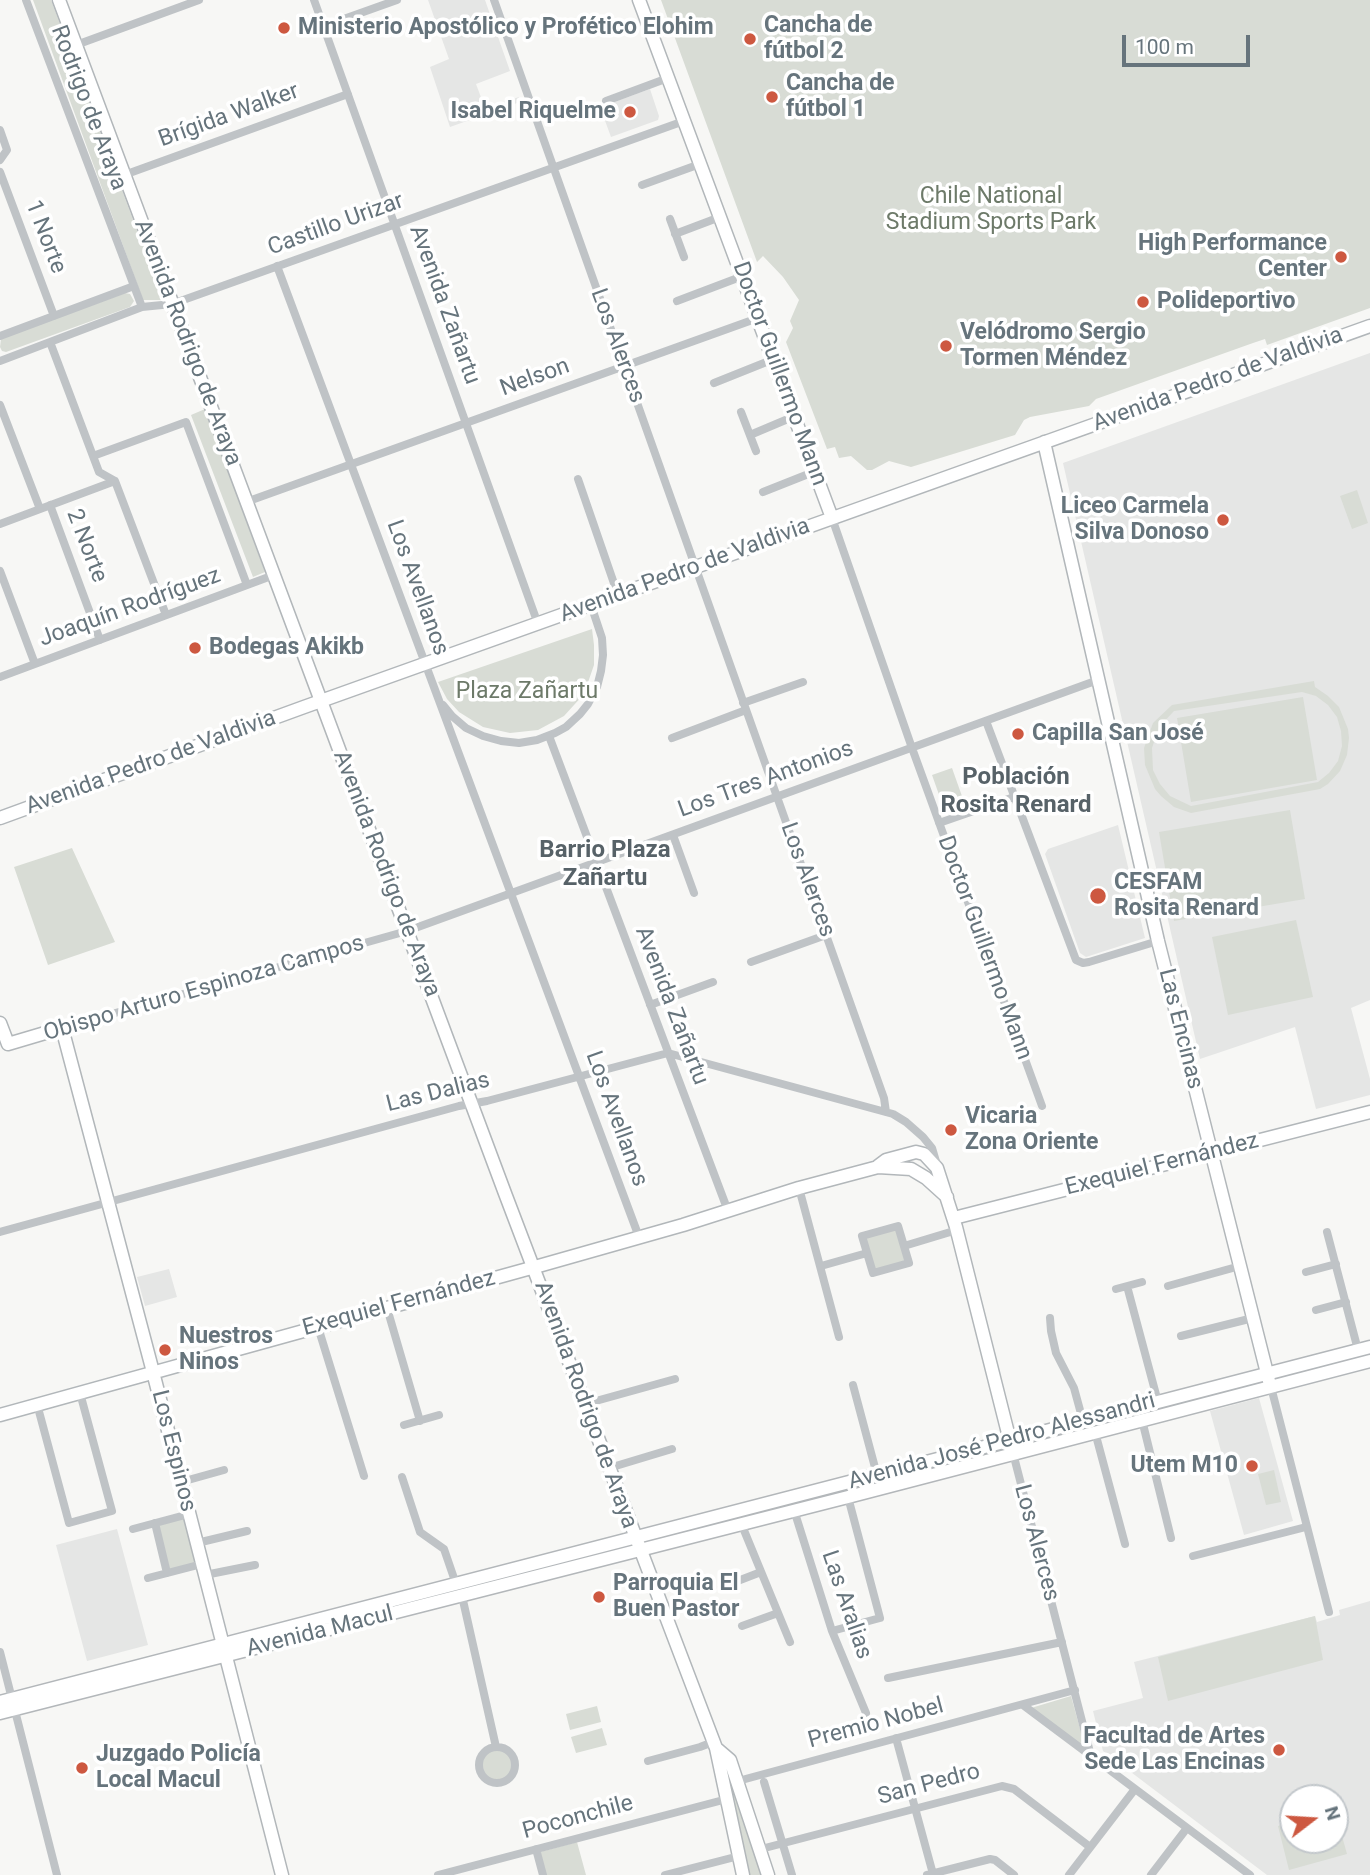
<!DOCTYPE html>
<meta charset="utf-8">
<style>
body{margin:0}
#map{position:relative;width:1370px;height:1875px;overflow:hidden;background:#f7f7f5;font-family:Roboto,sans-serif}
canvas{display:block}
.north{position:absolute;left:1279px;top:1784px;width:70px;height:70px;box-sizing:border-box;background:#fff;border:2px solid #c2c7cb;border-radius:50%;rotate:73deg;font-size:19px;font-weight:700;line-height:28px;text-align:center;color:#66747c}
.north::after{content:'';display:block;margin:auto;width:24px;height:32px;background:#cd5840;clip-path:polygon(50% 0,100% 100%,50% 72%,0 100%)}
.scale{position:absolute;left:1122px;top:35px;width:128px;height:32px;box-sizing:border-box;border:4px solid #66747c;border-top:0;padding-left:9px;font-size:21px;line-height:24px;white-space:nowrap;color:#66747c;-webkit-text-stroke:5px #fff;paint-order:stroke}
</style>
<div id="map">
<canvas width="1370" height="1875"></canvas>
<div class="north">N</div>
<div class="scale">100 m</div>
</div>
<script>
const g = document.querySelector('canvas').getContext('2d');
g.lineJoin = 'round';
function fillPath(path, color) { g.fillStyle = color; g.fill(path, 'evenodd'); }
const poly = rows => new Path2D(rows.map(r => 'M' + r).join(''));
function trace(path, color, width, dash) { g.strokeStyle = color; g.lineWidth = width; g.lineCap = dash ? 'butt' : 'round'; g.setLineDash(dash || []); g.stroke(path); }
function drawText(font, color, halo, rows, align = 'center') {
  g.font = font + ' Roboto,sans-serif'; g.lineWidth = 7; g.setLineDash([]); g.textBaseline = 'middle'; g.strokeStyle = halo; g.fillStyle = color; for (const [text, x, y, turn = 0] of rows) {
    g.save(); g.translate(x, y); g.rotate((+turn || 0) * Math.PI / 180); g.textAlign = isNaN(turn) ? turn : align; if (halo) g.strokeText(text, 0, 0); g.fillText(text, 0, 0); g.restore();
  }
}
const built = poly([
 [428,0,485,0,510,71,476,84,485,108,519,97,520,102,450,127,430,67,449,59],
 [650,89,659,116,658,120,611,137,600,107],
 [1370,353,1370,1000,1351,1008,1370,1079,1370,1095,1316,1109,1295,1027,1200,1059,1063,463],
 [1118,825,1145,938,1086,957,1080,953,1045,854,1048,849],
 [169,1269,177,1297,145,1306,137,1277],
 [1259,1398,1293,1521,1244,1535,1210,1411],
 [117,1529,148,1645,87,1661,56,1545],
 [1370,1601,1370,1875,1267,1875,1103,1751,1093,1711,1143,1698,1134,1662,1315,1616,1317,1622,1340,1615,1339,1610],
 [1293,1798,1335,1798,1335,1840,1293,1840]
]);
const green = poly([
 [33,0,51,0,163,300,143,300],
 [661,0,1370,0,1370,308,1267,345,1265,339,1253,343,1096,399,1089,406,1030,417,1024,420,1015,435,911,467,889,461,872,470,867,470,851,456,839,458,835,447,827,449,786,342,793,328,790,321,799,300,783,277,763,256,757,262],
 [125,293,130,294,134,301,130,307,6,352,2,351,0,347,1,339],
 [205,409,265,572,253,577,191,415],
 [1357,490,1368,523,1352,529,1340,496],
 [592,629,594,645,594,665,584,694,564,716,538,730,510,733,483,727,459,712,447,699,438,682],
 [1314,681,1315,687,1328,696,1339,707,1348,729,1349,738,1347,755,1340,771,1328,784,1320,789,1191,813,1174,807,1161,796,1155,789,1145,765,1144,748,1153,723,1172,705],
 [1302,692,1316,696,1328,705,1337,717,1341,731,1342,746,1338,761,1329,773,1318,782,1191,806,1170,796,1160,784,1153,770,1152,748,1159,727,1174,711],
 [1303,697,1317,780,1191,802,1177,718],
 [952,768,963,799,943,806,932,775],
 [1290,810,1305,899,1174,921,1159,832],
 [72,848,115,942,48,965,14,867],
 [1296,920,1313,997,1228,1015,1212,937],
 [897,1229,905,1261,874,1270,866,1238],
 [1274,1470,1281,1502,1266,1505,1258,1474],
 [189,1514,202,1564,167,1573,155,1524],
 [1315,1616,1323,1660,1168,1701,1158,1657],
 [1071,1696,1085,1747,1031,1708],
 [597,1706,601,1722,570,1730,566,1714],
 [602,1728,607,1745,576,1753,571,1737],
 '479 1765a18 18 0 1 1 36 0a18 18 0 1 1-36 0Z',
 [719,1755,732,1783,765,1875,747,1875],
 [1335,1811,1347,1854,1289,1870,1278,1826,1293,1822,1293,1840,1335,1840],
 [577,1842,586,1875,546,1875,540,1852]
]);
const street = poly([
 [26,0,142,307],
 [314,0,538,624],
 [494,0,884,1098,886,1112],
 [324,26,397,0],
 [76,45,199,0],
 [606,101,668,78],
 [0,130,7,150,0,160],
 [0,172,54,316],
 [124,175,348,94],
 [642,185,700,164],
 [670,219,684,257],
 [675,234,720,217],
 [277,266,639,1237],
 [677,301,743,276],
 [0,336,134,286],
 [50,342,99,472,115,481,166,615],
 [0,361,142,307,172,304,684,121],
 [714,383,774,359],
 [0,405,40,509],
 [741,412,756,451],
 [750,435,795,416],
 [93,456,186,422,247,585],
 [578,479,618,595],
 [763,492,816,471],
 [246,502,758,318],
 [50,505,100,640],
 [832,518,912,748,1042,1106],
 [0,524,115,481],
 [0,571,35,664],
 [0,677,274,575],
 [743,703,803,682],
 [443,705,452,716,466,728,483,736,501,741,519,743,537,740,555,733,566,727,580,714,588,704,597,687,601,671,603,655,602,638,591,605],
 [986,721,1076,960,1083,963,1089,962,1158,941],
 [549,736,728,1211],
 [672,738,746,710],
 [939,823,1014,797],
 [673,835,694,893],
 [751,962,826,935],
 [650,1005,713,982],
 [62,1028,407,931,1098,680],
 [799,1188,839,1337],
 [898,1226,909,1263,873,1273,862,1236,898,1226],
 [0,1232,459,1106,487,1101,668,1053,893,1114,906,1122,923,1137,932,1148,937,1165],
 [1327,1232,1358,1350],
 [904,1246,957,1230],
 [821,1266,867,1253],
 [1306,1272,1336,1264],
 [1127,1286,1158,1402],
 [1168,1286,1240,1266],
 [1116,1289,1142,1282],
 [387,1308,420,1421],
 [1316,1310,1346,1302],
 [1050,1318,1051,1331,1056,1353,1074,1388,1083,1421],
 [318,1327,364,1476],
 [1181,1336,1253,1318],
 [853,1385,877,1475],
 [1271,1387,1329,1612],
 [37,1404,69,1523,112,1511,80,1393],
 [585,1404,675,1379],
 [1142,1420,1171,1538],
 [404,1425,439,1415],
 [1095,1432,1125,1544],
 [1013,1453,1091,1756],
 [609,1468,672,1449],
 [402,1477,420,1532,444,1549,456,1584],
 [181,1482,224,1470],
 [794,1510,832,1631,866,1713],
 [155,1523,167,1573],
 [741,1523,790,1642],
 [133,1529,189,1514],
 [197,1543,247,1531],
 [1193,1556,1306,1527],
 [205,1575,255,1565],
 [148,1578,202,1564],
 [722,1587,761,1572],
 [462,1596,496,1747],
 [742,1626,778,1613],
 [832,1631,880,1618,848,1497],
 [0,1652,57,1875],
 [888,1678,1062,1642],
 [1023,1705,1250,1875],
 [896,1738,933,1874],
 '479 1765a18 18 0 1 1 36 0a18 18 0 1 1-36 0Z',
 [648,1761,700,1747,713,1742],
 [738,1781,1075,1690],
 [764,1782,792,1875],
 [536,1849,543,1875],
 [761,1849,1002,1786,1014,1789,1090,1847],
 [438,1875,727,1799],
 [665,1875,739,1856],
 [927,1875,990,1859,995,1860,1014,1875],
 [1069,1875,1135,1789],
 [1151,1875,1187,1828]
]);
const secondary = poly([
 [59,0,506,1196,716,1748,743,1875],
 [639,0,832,518],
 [1044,442,1158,941,1269,1381],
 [0,818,304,707,1370,326],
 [0,1023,8,1044,62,1028,153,1372,282,1875],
 [878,1166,886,1160,916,1152,924,1154,937,1168,956,1227,1012,1449],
 [954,1218,1370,1112],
 [0,1415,542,1265,683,1225,799,1188,878,1167,911,1169,926,1178,947,1197],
 [716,1748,730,1760,768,1875]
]);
const primary = poly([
 [0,1702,1370,1347],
 [0,1713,848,1497,1370,1361]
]);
const markers = [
 [284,28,7,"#cd5840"],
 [750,39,7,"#cd5840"],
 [772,97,7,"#cd5840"],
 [630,112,7,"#cd5840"],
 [1341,257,7,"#cd5840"],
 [1143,302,7,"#cd5840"],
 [946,346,7,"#cd5840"],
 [1223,520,7,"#cd5840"],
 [195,648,7,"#cd5840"],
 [1018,734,7,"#cd5840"],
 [1098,896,9,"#cd5840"],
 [951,1130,7,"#cd5840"],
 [165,1350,7,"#cd5840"],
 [1252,1466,7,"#cd5840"],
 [599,1597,7,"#cd5840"],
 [1279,1750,7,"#cd5840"],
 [82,1768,7,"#cd5840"]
];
const poiNames = [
 ["Cancha de",764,26],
 ["fútbol 2",764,52],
 ["Ministerio Apostólico y Profético Elohim",298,28],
 ["Cancha de",786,84],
 ["fútbol 1",786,110],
 ["Isabel Riquelme",616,112,"right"],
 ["High Performance",1327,244,"right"],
 ["Center",1327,270,"right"],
 ["Polideportivo",1157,302],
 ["Velódromo Sergio",960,333],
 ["Tormen Méndez",960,359],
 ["Liceo Carmela",1209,507,"right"],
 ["Silva Donoso",1209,533,"right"],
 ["Bodegas Akikb",209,648],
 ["Capilla San José",1032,734],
 ["CESFAM",1114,883],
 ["Rosita Renard",1114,909],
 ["Vicaria",965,1117],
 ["Zona Oriente",965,1143],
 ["Nuestros",179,1337],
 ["Ninos",179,1363],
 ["Utem M10",1238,1466,"right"],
 ["Parroquia El",613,1584],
 ["Buen Pastor",613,1610],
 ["Facultad de Artes",1265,1737,"right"],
 ["Sede Las Encinas",1265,1763,"right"],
 ["Juzgado Policía",96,1755],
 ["Local Macul",96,1781]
];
const streetNames = [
 ["Rodrigo de Araya",88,108,69],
 ["Brígida Walker",229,116,-20],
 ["Castillo Urizar",336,225,-20],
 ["1 Norte",45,237,69],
 ["Avenida Zañartu",444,305,70],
 ["Avenida Rodrigo de Araya",187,343,69],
 ["Los Alerces",617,346,70],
 ["Doctor Guillermo Mann",779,374,70],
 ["Nelson",535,378,-20],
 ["Avenida Pedro de Valdivia",1218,380,-20],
 ["2 Norte",86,546,69],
 ["Avenida Pedro de Valdivia",685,571,-20],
 ["Los Avellanos",417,588,70],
 ["Joaquín Rodríguez",130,608,-20],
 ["Avenida Pedro de Valdivia",151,763,-20],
 ["Los Tres Antonios",766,780,-20],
 ["Avenida Rodrigo de Araya",386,874,69],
 ["Los Alerces",807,880,70],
 ["Doctor Guillermo Mann",984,948,70],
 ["Obispo Arturo Espinoza Campos",204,989,-16],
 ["Avenida Zañartu",671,1006,69],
 ["Las Encinas",1180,1029,76],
 ["Las Dalias",438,1093,-14],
 ["Los Avellanos",616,1119,70],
 ["Exequiel Fernández",1162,1165,-14],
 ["Exequiel Fernández",399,1304,-15],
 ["Avenida Rodrigo de Araya",585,1405,70],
 ["Avenida José Pedro Alessandri",1002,1442,-15],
 ["Los Espinos",173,1451,76],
 ["Los Alerces",1036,1543,75],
 ["Las Aralias",846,1605,71],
 ["Avenida Macul",320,1632,-14],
 ["Premio Nobel",876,1724,-15],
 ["San Pedro",929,1785,-15],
 ["Poconchile",578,1818,-15]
];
const parkNames = [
 ["Chile National",991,197],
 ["Stadium Sports Park",991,223],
 ["Plaza Zañartu",527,692]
];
const neighbourhoodNames = [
 ["Población",1016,778],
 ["Rosita Renard",1016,806],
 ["Barrio Plaza",605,851],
 ["Zañartu",605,879]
];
fillPath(built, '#e5e6e5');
fillPath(green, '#d8dcd5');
trace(secondary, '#b2b7ba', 15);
trace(primary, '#b3b7ba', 15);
trace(street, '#bfc3c6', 8);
trace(secondary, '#fff', 12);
trace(primary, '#fff', 12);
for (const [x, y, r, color] of markers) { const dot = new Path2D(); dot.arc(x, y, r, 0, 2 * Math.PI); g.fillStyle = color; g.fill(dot); trace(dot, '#fff', 2.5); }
drawText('bold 23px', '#66747c', '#fff', poiNames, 'left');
drawText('23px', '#66747c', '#fff', streetNames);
drawText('23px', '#6d7a69', '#fff', parkNames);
drawText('bold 24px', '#576268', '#fff', neighbourhoodNames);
</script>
